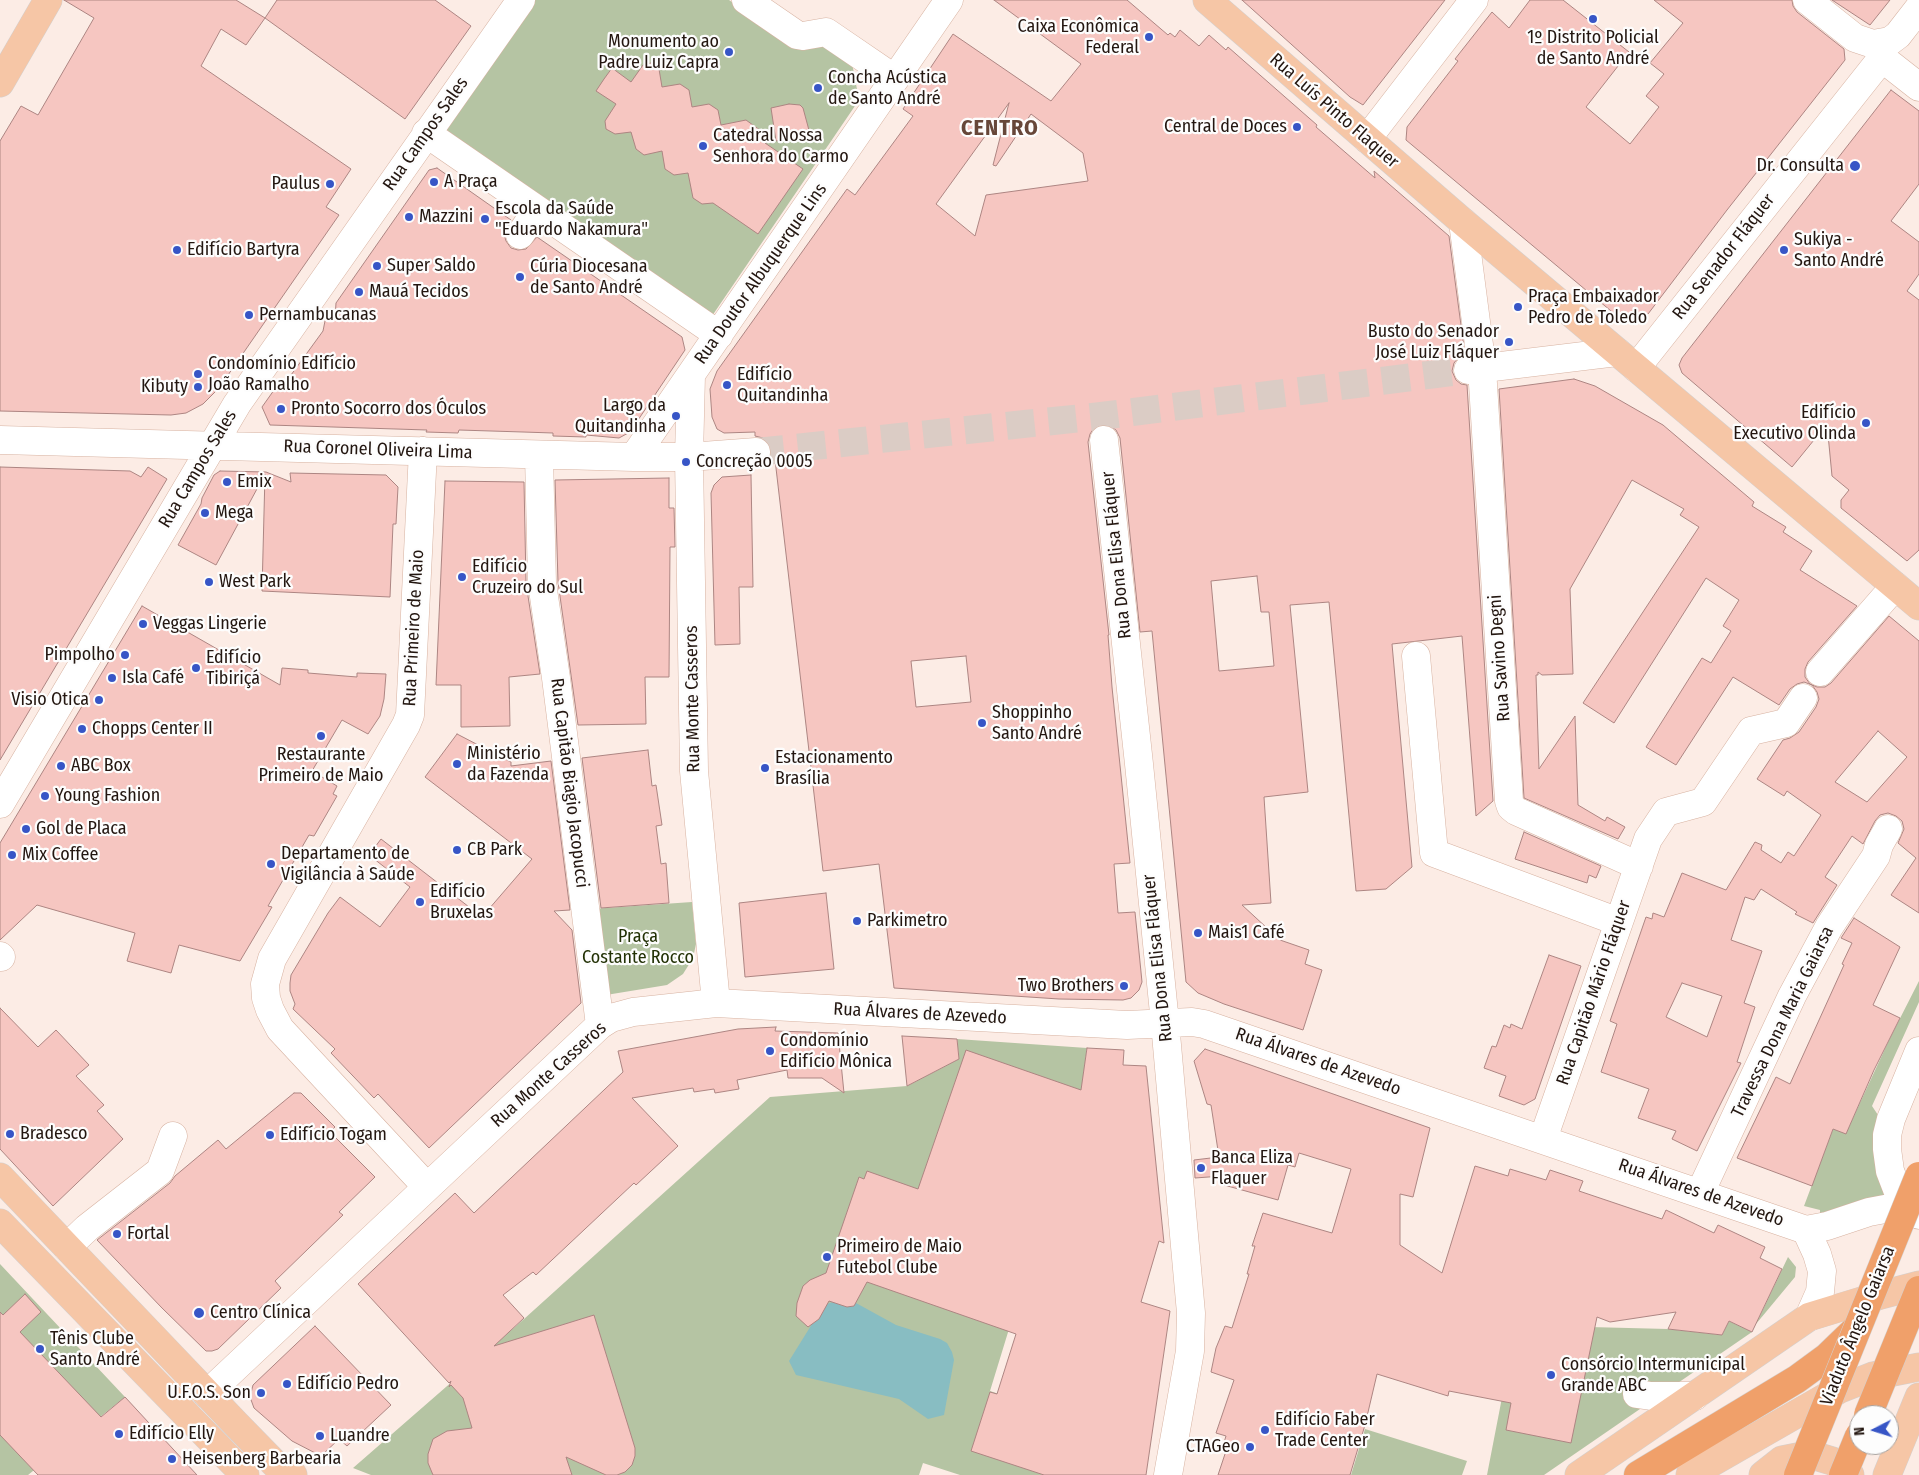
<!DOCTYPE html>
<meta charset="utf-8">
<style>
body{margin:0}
#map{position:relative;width:1919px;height:1475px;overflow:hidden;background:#fcece5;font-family:"Fira Sans Condensed",sans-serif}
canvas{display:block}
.north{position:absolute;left:1849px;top:1405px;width:50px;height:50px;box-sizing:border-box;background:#fdfdfd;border:1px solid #a6a19e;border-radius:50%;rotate:265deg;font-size:14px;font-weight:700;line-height:20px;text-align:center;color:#231610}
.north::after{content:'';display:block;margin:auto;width:18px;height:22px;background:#3755c6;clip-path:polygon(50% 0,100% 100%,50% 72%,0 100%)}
</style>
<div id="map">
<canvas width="1919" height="1475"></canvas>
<div class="north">N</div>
</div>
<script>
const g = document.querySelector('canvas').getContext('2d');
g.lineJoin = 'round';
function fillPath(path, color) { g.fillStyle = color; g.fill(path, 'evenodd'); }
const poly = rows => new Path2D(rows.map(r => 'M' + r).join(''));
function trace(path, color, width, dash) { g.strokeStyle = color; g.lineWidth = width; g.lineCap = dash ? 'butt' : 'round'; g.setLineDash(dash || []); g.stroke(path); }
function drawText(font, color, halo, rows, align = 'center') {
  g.font = font + ' "Fira Sans Condensed",sans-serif'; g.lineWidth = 4.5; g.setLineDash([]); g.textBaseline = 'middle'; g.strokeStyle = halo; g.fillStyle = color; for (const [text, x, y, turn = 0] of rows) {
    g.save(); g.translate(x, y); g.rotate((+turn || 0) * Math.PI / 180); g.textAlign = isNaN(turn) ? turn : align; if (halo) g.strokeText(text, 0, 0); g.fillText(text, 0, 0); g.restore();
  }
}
const green = poly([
 [532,0,729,0,797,47,823,42,852,63,859,100,712,316,441,130],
 [692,902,696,944,693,958,683,974,667,985,606,995,591,909],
 [1919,981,1919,1002,1872,1106,1878,1115,1876,1128,1891,1194,1820,1214,1820,1210,1804,1206,1833,1129,1846,1133,1890,1038],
 [957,1039,1087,1048,1081,1094,990,1391,1040,1408,1044,1475,960,1475,923,1463,919,1475,371,1475,353,1468,524,1319,770,1097,907,1086,959,1059],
 [1788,1257,1796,1267,1795,1277,1756,1324],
 [0,1264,125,1397,28,1475,0,1475],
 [1518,1315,1589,1327,1668,1329,1722,1335,1729,1321,1752,1332,1544,1475,1487,1475],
 [1365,1429,1467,1461,1462,1475,1351,1475]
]);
const water = poly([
 [833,1302,847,1307,856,1303,896,1325,940,1339,947,1343,952,1352,954,1360,944,1415,928,1419,899,1399,796,1375,789,1361,812,1324,819,1319,827,1304]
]);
const building = poly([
 [64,0,236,0,265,18,246,45,221,29,201,66,351,169,326,207,339,215,219,388,203,404,186,413,171,415,0,411,0,141,21,106,38,115,94,18,64,0],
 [277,0,435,0,471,26,405,119,265,18,277,0],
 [994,0,1127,0,1168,35,1170,33,1175,37,1180,30,1199,46,1209,35,1226,50,1228,47,1317,125,1316,127,1375,178,1374,171,1449,236,1465,355,1458,358,1454,363,1452,371,1456,380,1461,384,1467,385,1493,801,1476,816,1462,636,1392,644,1412,867,1386,889,1356,891,1329,602,1290,605,1308,792,1264,797,1271,903,1242,905,1280,940,1309,950,1305,964,1322,970,1303,1030,1224,1004,1198,993,1186,982,1152,631,1140,632,1120,438,1116,430,1110,426,1102,425,1094,428,1090,434,1088,442,1109,635,1108,635,1112,687,1130,863,1114,864,1118,913,1135,912,1142,982,1139,990,1131,998,1123,1000,1059,999,894,988,879,864,823,871,774,451,772,451,769,444,763,438,755,436,755,432,724,433,717,429,712,417,710,389,717,371,847,189,855,195,913,116,903,109,953,34,1051,101,1081,64,994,0],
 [1009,103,993,165,996,166,1031,114,1083,153,1088,181,986,195,975,236,936,204,1009,103],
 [1257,576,1261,612,1269,612,1274,666,1219,671,1211,581,1257,576],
 [966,656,971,702,916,707,911,661,966,656],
 [1242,0,1445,0,1363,105,1350,97,1242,0],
 [1530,0,1563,0,1629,52,1586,107,1630,144,1659,107,1646,96,1664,74,1650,63,1683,23,1654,0,1792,0,1793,6,1797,12,1844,49,1845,60,1727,210,1648,314,1623,321,1406,140,1407,127,1458,61,1455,59,1492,12,1509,28,1530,0],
 [1832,0,1890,0,1870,25,1832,0],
 [651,63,659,69,662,87,680,84,689,90,692,107,709,104,718,110,721,125,746,120,775,141,765,143,803,169,758,234,713,203,702,204,693,198,688,173,674,175,665,169,662,151,644,155,636,149,631,132,615,134,606,129,605,121,616,104,596,91,604,79,612,68,631,82,643,65,651,63],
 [1891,90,1919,111,1919,184,1891,221,1919,242,1919,274,1907,291,1919,300,1919,550,1907,561,1841,508,1841,500,1849,490,1832,476,1827,424,1792,467,1682,373,1679,365,1682,358,1891,90],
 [789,104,800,105,803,108,810,134,776,141,771,108,789,104],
 [437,168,511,220,504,234,506,241,511,248,518,250,526,249,537,237,682,337,685,350,630,432,619,438,586,435,586,437,553,436,553,433,523,432,459,430,458,433,426,432,427,430,270,425,262,407,279,383,283,386,323,331,326,316,335,318,336,303,429,170,437,168],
 [1574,379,1595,386,1663,425,1754,502,1752,506,1786,527,1783,532,1812,551,1800,570,1857,606,1808,662,1805,669,1805,677,1810,684,1817,687,1825,687,1831,683,1889,616,1919,641,1919,913,1891,895,1916,858,1898,843,1904,829,1902,821,1896,816,1888,813,1880,815,1875,821,1863,844,1852,836,1825,877,1837,885,1813,923,1795,914,1797,912,1761,889,1754,900,1745,897,1731,940,1762,951,1744,1003,1755,1007,1737,1062,1741,1063,1697,1151,1672,1139,1676,1131,1638,1118,1649,1089,1601,1072,1617,1024,1610,1021,1646,917,1652,919,1653,913,1664,917,1682,873,1726,890,1755,842,1762,845,1761,850,1781,863,1788,852,1794,856,1821,815,1787,791,1784,796,1757,779,1783,740,1790,738,1799,732,1816,707,1819,699,1817,692,1812,685,1804,682,1797,684,1790,689,1779,705,1733,677,1676,765,1646,747,1702,658,1711,663,1731,631,1723,626,1739,600,1706,578,1614,723,1583,703,1699,527,1680,515,1684,509,1632,480,1570,589,1573,674,1542,675,1538,672,1538,675,1536,675,1539,769,1575,716,1578,805,1605,821,1607,817,1625,827,1618,839,1524,798,1499,389,1574,379],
 [1878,731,1907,757,1867,802,1835,782,1878,731],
 [1682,983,1722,996,1707,1037,1666,1017,1682,983],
 [0,467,130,471,141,477,148,467,167,479,0,760,0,467],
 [220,471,266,472,291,482,290,473,386,475,398,487,396,524,393,524,390,597,262,591,265,474,216,565,178,545,201,504,202,498,214,475,220,471],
 [751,475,753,587,739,587,740,644,715,645,711,493,714,485,722,477,751,475],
 [669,478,669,508,674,508,675,547,670,547,669,677,645,677,646,724,578,725,558,582,555,480,669,478],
 [445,481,524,482,526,583,540,674,509,677,510,726,461,727,461,685,436,685,445,481],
 [142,606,280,685,282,668,308,670,308,673,357,677,357,673,386,674,384,699,380,716,368,734,342,720,312,771,337,786,333,794,337,796,314,836,309,835,268,906,272,907,240,961,179,945,171,973,127,961,135,933,37,905,0,940,0,843,142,606],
 [457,734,511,762,511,766,551,761,570,910,554,911,572,930,581,1003,429,1148,378,1094,374,1098,331,1053,335,1049,293,1009,295,1004,290,991,290,983,291,975,328,913,340,897,380,927,410,887,369,855,381,839,482,917,532,859,425,777,457,734],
 [648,750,652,786,656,785,662,825,656,826,661,864,666,863,669,903,601,908,582,758,648,750],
 [1524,832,1601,866,1596,878,1589,875,1587,883,1515,859,1524,832],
 [826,893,834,969,745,977,739,903,826,893],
 [1854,918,1900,947,1873,1005,1900,1018,1874,1070,1846,1134,1833,1129,1812,1186,1737,1158,1776,1077,1790,1084,1844,965,1842,964,1852,943,1841,938,1854,918],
 [1549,955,1581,966,1535,1099,1524,1105,1499,1096,1506,1076,1484,1068,1492,1046,1496,1047,1504,1025,1510,1028,1511,1024,1522,1029,1549,955],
 [0,1008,38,1047,56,1030,89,1065,76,1076,104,1105,97,1111,123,1139,53,1206,0,1149,0,1008],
 [776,1027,775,1031,838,1033,844,1093,822,1078,788,1078,787,1070,737,1080,739,1089,715,1093,714,1089,694,1092,693,1088,632,1098,678,1146,636,1185,634,1183,536,1275,533,1272,503,1295,524,1318,494,1346,594,1315,635,1448,635,1456,632,1465,625,1472,617,1475,606,1475,566,1457,572,1475,433,1475,428,1463,428,1454,433,1439,447,1431,472,1428,463,1398,451,1385,449,1387,451,1381,449,1383,358,1284,455,1193,474,1213,623,1072,618,1051,738,1029,776,1027],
 [902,1036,957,1039,959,1059,907,1086,902,1036],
 [1087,1048,1124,1050,1123,1065,1146,1066,1164,1243,1159,1241,1141,1302,1170,1311,1146,1475,1044,1475,971,1451,990,1392,997,1394,1016,1334,867,1282,854,1306,847,1307,829,1301,819,1319,808,1327,796,1316,797,1303,803,1286,810,1280,826,1273,859,1177,864,1179,867,1171,918,1189,966,1050,1081,1090,1087,1048],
 [1205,1049,1430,1128,1413,1197,1400,1194,1400,1245,1442,1273,1475,1166,1508,1176,1510,1169,1546,1180,1550,1170,1583,1181,1579,1191,1662,1219,1666,1210,1714,1233,1718,1225,1765,1247,1760,1258,1782,1269,1752,1332,1729,1321,1722,1335,1668,1329,1676,1312,1610,1322,1597,1317,1571,1443,1506,1430,1511,1403,1449,1391,1448,1396,1377,1374,1365,1425,1350,1475,1218,1475,1226,1451,1222,1449,1226,1436,1216,1433,1234,1380,1211,1372,1216,1348,1225,1326,1232,1328,1249,1274,1247,1274,1255,1246,1252,1246,1263,1213,1332,1233,1351,1169,1299,1153,1295,1167,1288,1165,1278,1200,1224,1185,1222,1176,1195,1178,1194,1160,1219,1157,1211,1105,1207,1104,1194,1061,1205,1049],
 [294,1093,301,1093,335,1127,330,1132,375,1177,339,1212,343,1215,275,1281,281,1288,218,1349,212,1351,206,1351,162,1308,97,1240,170,1183,175,1176,218,1140,226,1149,294,1093],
 [25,1294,41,1312,20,1332,101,1417,125,1397,197,1475,38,1475,0,1435,0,1312,3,1315,25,1294],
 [315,1326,391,1405,347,1446,339,1439,321,1456,292,1441,254,1408,250,1397,253,1385,315,1326]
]);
const minorTunnel = poly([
 [756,452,1101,416,1468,370]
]);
const minor = poly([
 [746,0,797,35,803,36,826,32,829,34,895,79],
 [1807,0,1855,38,1873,44,1890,41,1898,35,1919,8],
 [1882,58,1919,87],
 [426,133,719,335],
 [1367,139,1474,0],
 [1463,222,1482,368,1509,801,1511,807,1516,811,1639,866],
 [520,235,537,210],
 [1636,368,1882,58,1881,43],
 [1468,370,1617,352],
 [691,375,689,457,694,771,716,1003],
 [0,440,634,457,689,457,756,452],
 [1104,440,1139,764,1165,1023,1191,1313,1190,1351,1168,1475],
 [423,451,410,715,406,725,272,959,265,984,266,998,270,1010,280,1029,427,1187],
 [539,455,542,583,556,678,600,1025],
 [634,457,949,0],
 [1416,656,1434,853,1619,922],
 [1820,672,1895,586],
 [0,804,237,404,521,0],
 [0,956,1,957],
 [1919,1051,1891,1119,1887,1135,1887,1149,1890,1171,1900,1197,1906,1205,1919,1215],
 [1543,1139,1648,839,1666,812,1703,802,1751,731,1786,723,1803,698],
 [1700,1193,1792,996,1829,927,1876,856,1879,845,1888,829],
 [1806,1230,1827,1226,1869,1212,1906,1205],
 [67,1247,87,1228,160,1171,173,1136],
 [207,1394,600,1025,611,1018,633,1012,716,1003,1127,1025,1192,1022,1204,1024,1806,1230,1817,1254,1822,1271,1820,1292,1809,1317],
 [1637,1394,1651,1396,1695,1396]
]);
const major = poly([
 [1207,0,1463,222,1919,606],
 [0,83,48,0],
 [0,1177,236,1424,276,1465,293,1475],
 [0,1223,245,1475],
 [1579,1475,1809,1317,1881,1295,1919,1285],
 [1690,1475,1840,1389,1873,1376,1919,1367],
 [1763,1475,1782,1460,1802,1456,1812,1455,1832,1461,1841,1466,1850,1475],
 [1887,1475,1919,1397]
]);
const highway = poly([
 [1638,1475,1797,1379,1827,1357,1856,1329]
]);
const highwayBridge = poly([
 [1868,1415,1919,1290],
 [1798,1475,1919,1176],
 [1843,1475,1859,1436]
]);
const markers = [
 [1593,19,5,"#3755c6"],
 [1149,37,5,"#3755c6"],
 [729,52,5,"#3755c6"],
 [818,88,5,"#3755c6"],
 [1297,127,5,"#3755c6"],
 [703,146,5,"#3755c6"],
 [1855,166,6,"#3755c6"],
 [434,182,5,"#3755c6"],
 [330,184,5,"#3755c6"],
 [409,217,5,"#3755c6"],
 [485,219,5,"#3755c6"],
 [177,250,5,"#3755c6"],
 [1784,250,5,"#3755c6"],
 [377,266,5,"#3755c6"],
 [520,277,5,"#3755c6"],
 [359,292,5,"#3755c6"],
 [1518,307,5,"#3755c6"],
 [249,315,5,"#3755c6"],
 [1509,342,5,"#3755c6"],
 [198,374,5,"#3755c6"],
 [727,385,5,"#3755c6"],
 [198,387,5,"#3755c6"],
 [281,409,5,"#3755c6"],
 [676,416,5,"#3755c6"],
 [1866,423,5,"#3755c6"],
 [686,462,5,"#3755c6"],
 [227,482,5,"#3755c6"],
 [205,513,5,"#3755c6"],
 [462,577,5,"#3755c6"],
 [209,582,5,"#3755c6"],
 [143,624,5,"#3755c6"],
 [125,655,5,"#3755c6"],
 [196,668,5,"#3755c6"],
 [112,678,5,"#3755c6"],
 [99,700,5,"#3755c6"],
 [982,723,5,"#3755c6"],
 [82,729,5,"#3755c6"],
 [321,736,5,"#3755c6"],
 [457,764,5,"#3755c6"],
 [61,766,5,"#3755c6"],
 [765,768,5,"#3755c6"],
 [45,796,5,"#3755c6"],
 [26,829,5,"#3755c6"],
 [457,850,5,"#3755c6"],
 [12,855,5,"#3755c6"],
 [271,864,5,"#3755c6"],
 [420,902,5,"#3755c6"],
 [857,921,5,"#3755c6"],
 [1198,933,5,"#3755c6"],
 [1124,986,5,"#3755c6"],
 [770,1051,5,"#3755c6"],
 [10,1134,5,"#3755c6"],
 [270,1135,5,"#3755c6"],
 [1201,1168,5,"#3755c6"],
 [117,1234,5,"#3755c6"],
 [827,1257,5,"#3755c6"],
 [199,1313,6,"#3755c6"],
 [40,1349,5,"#3755c6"],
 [1551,1375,5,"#3755c6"],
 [287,1384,5,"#3755c6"],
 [261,1393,5,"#3755c6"],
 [1265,1430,5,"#3755c6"],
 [119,1434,5,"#3755c6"],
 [320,1436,5,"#3755c6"],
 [1250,1447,5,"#3755c6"],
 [172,1459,5,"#3755c6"]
];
const poiNames = [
 ["Caixa Econômica",1139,27,"right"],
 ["Federal",1139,48,"right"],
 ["1º Distrito Policial",1593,38,"center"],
 ["de Santo André",1593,59,"center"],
 ["Monumento ao",719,42,"right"],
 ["Padre Luiz Capra",719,63,"right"],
 ["Concha Acústica",828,78],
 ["de Santo André",828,99],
 ["Central de Doces",1287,127,"right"],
 ["Catedral Nossa",713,136],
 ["Senhora do Carmo",713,157],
 ["Dr. Consulta",1844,166,"right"],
 ["A Praça",444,182],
 ["Paulus",320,184,"right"],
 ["Escola da Saúde",495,209],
 ["\"Eduardo Nakamura\"",495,230],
 ["Mazzini",419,217],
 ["Sukiya -",1794,240],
 ["Santo André",1794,261],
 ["Edifício Bartyra",187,250],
 ["Super Saldo",387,266],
 ["Cúria Diocesana",530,267],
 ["de Santo André",530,288],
 ["Mauá Tecidos",369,292],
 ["Praça Embaixador",1528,297],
 ["Pedro de Toledo",1528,318],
 ["Pernambucanas",259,315],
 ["Busto do Senador",1499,332,"right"],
 ["José Luiz Fláquer",1499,353,"right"],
 ["Condomínio Edifício",208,364],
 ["João Ramalho",208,385],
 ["Edifício",737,375],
 ["Quitandinha",737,396],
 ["Kibuty",188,387,"right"],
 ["Largo da",666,406,"right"],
 ["Quitandinha",666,427,"right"],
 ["Pronto Socorro dos Óculos",291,409],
 ["Edifício",1856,413,"right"],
 ["Executivo Olinda",1856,434,"right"],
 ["Concreção 0005",696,462],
 ["Emix",237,482],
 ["Mega",215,513],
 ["Edifício",472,567],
 ["Cruzeiro do Sul",472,588],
 ["West Park",219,582],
 ["Veggas Lingerie",153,624],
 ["Pimpolho",115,655,"right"],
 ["Edifício",206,658],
 ["Tibiriçá",206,679],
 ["Isla Café",122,678],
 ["Visio Otica",89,700,"right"],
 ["Shoppinho",992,713],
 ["Santo André",992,734],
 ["Chopps Center II",92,729],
 ["Ministério",467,754],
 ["da Fazenda",467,775],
 ["Restaurante",321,755,"center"],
 ["Primeiro de Maio",321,776,"center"],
 ["Estacionamento",775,758],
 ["Brasília",775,779],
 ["ABC Box",71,766],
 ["Young Fashion",55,796],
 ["Gol de Placa",36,829],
 ["CB Park",467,850],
 ["Departamento de",281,854],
 ["Vigilância à Saúde",281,875],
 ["Mix Coffee",22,855],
 ["Edifício",430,892],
 ["Bruxelas",430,913],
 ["Parkimetro",867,921],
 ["Mais1 Café",1208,933],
 ["Two Brothers",1114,986,"right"],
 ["Condomínio",780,1041],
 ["Edifício Mônica",780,1062],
 ["Bradesco",20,1134],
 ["Edifício Togam",280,1135],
 ["Banca Eliza",1211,1158],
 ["Flaquer",1211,1179],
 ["Fortal",127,1234],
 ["Primeiro de Maio",837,1247],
 ["Futebol Clube",837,1268],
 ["Centro Clínica",210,1313],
 ["Tênis Clube",50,1339],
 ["Santo André",50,1360],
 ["Consórcio Intermunicipal",1561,1365],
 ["Grande ABC",1561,1386],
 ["Edifício Pedro",297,1384],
 ["U.F.O.S. Son",251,1393,"right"],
 ["Edifício Faber",1275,1420],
 ["Trade Center",1275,1441],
 ["Edifício Elly",129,1434],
 ["Luandre",330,1436],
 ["CTAGeo",1240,1447,"right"],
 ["Heisenberg Barbearia",182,1459]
];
const streetNames = [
 ["Rua Luís Pinto Flaquer",1334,111,41],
 ["Rua Campos Sales",426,134,-55],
 ["Rua Senador Fláquer",1724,257,-52],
 ["Rua Doutor Albuquerque Lins",761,274,-55],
 ["Rua Coronel Oliveira Lima",378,450,2],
 ["Rua Campos Sales",198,469,-59],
 ["Rua Dona Elisa Fláquer",1117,555,-96],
 ["Rua Primeiro de Maio",414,628,-87],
 ["Rua Savino Degni",1500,658,-94],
 ["Rua Monte Casseros",693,699,-91],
 ["Rua Capitão Biagio Jacopucci",569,783,83],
 ["Rua Dona Elisa Fláquer",1158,958,-96],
 ["Rua Capitão Mário Fláquer",1594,993,-71],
 ["Rua Álvares de Azevedo",920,1014,3],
 ["Travessa Dona Maria Gaiarsa",1783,1022,-64],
 ["Rua Álvares de Azevedo",1318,1062,19],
 ["Rua Monte Casseros",549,1075,-42],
 ["Rua Álvares de Azevedo",1701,1193,19],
 ["Viaduto Ângelo Gaiarsa",1858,1326,-68]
];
const parkNames = [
 ["Praça",638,937],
 ["Costante Rocco",638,958]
];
const districtNames = [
 ["CENTRO",1000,129]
];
fillPath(green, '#b5c4a3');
fillPath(water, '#88bdc2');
fillPath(building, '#f6c6c1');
trace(building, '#ad8582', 1);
trace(minorTunnel, '#dbccc5', 28, [28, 14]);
trace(minor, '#d7b2a1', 29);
trace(major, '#d3d0cf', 29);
trace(highway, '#d3d0cf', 29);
trace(minor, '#fff', 28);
trace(major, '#f6c6a6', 28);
trace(highway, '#f0a06a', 28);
trace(highwayBridge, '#d3d0cf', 29, []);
trace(highwayBridge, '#f0a06a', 28);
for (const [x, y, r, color] of markers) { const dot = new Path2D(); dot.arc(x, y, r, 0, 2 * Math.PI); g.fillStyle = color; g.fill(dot); trace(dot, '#fdfdfd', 2); }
drawText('18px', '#231610', '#fdfdfd', poiNames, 'left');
drawText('18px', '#231610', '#fdfdfd', streetNames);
drawText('18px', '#223105', '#fdfdfd', parkNames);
g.letterSpacing = '1px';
drawText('bold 22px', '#674739', '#fdfdfd', districtNames);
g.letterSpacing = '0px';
</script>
